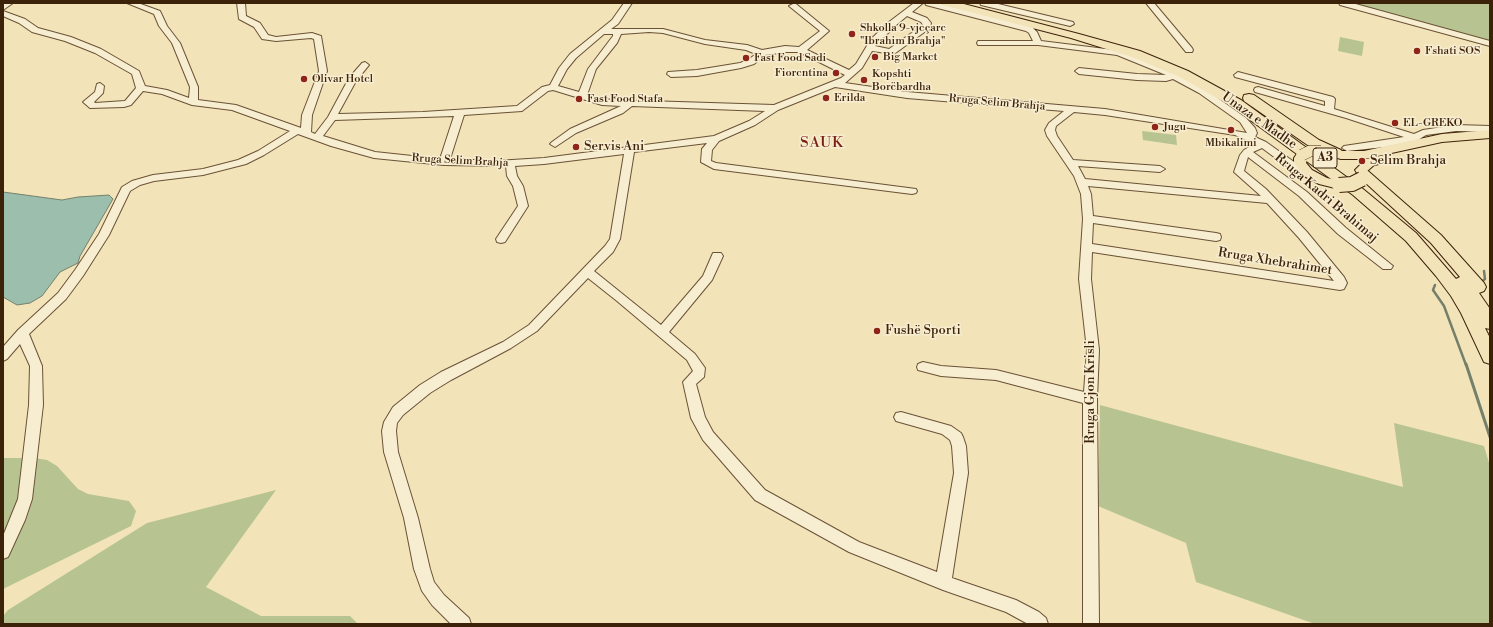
<!DOCTYPE html>
<meta charset="utf-8">
<style>
body{margin:0}
#map{position:relative;width:1493px;height:627px;overflow:hidden;background:#f3e3b8;font-family:"Libre Bodoni",serif}
canvas{display:block}
.frame{position:absolute;inset:0;border:4px solid #3d220a;pointer-events:none}
</style>
<div id="map">
<canvas width="1493" height="627"></canvas>
<div class="frame"></div>
</div>
<script>
const g = document.querySelector('canvas').getContext('2d');
g.lineJoin = 'round';
function fillPath(path, color) { g.fillStyle = color; g.fill(path, 'evenodd'); }
const poly = rows => new Path2D(rows.map(r => 'M' + r).join(''));
function trace(path, color, width, dash) { g.strokeStyle = color; g.lineWidth = width; g.lineCap = dash ? 'butt' : 'round'; g.setLineDash(dash || []); g.stroke(path); }
function drawText(font, color, halo, rows, align = 'center') {
  g.font = font + ' "Libre Bodoni",serif'; g.lineWidth = 3; g.setLineDash([]); g.textBaseline = 'middle'; g.strokeStyle = halo; g.fillStyle = color; for (const [text, x, y, turn = 0] of rows) {
    g.save(); g.translate(x, y); g.rotate((+turn || 0) * Math.PI / 180); g.textAlign = isNaN(turn) ? turn : align; if (halo) g.strokeText(text, 0, 0); g.fillText(text, 0, 0); g.restore();
  }
}
const green = poly([
 [1349,3,1490,3,1490,42],
 [1340,37,1364,42,1362,56,1338,51],
 [1142,131,1176,135,1177,145,1143,140],
 [1100,405,1403,487,1394,423,1484,446,1490,466,1490,624,1315,624,1196,582,1186,543,1098,506],
 [3,458,34,458,47,460,57,466,78,489,88,494,129,501,136,511,131,526,3,589],
 [276,490,206,587,261,616,350,616,358,624,3,624,3,616,8,610,147,523]
]);
const water = poly([
 [3,192,62,200,78,197,109,195,113,199,80,256,78,263,60,272,42,296,30,303,17,305,3,297,3,192]
]);
const streamFar1 = poly([
 [1481,282,1485,279,1484,271],
 [1435,285,1433,290,1444,306,1466,365]
]);
const stream = poly([
 [1466,364,1490,437]
]);
const minor = poly([
 [4,3,13,3,3,10,4,3],
 [127,3,138,3,160,11,167,26,180,43,198,87,198,100,236,105,301,128,302,115,319,71,314,39,311,38,276,41,262,39,254,27,239,19,237,3,245,3,246,16,260,23,268,35,276,37,312,33,321,36,327,71,312,115,311,132,315,134,328,117,349,78,362,63,365,62,369,65,356,81,338,114,423,112,517,106,542,87,550,85,559,68,570,54,612,20,624,3,632,3,618,24,611,29,663,29,705,40,747,45,762,50,785,46,799,47,820,31,789,6,793,4,796,4,829,31,807,50,849,70,856,64,871,39,889,22,914,3,923,3,912,12,927,18,931,23,930,28,894,54,872,51,862,68,845,83,907,92,1105,109,1247,133,1240,122,1199,93,1173,79,1166,81,1137,80,1079,74,1075,71,1079,68,1137,74,1166,75,1117,55,1038,45,978,45,977,43,978,41,1033,41,1029,33,1026,31,926,5,925,3,938,3,1032,27,1037,32,1041,41,1122,51,1178,74,1205,89,1246,118,1255,128,1257,133,1255,137,1266,142,1297,164,1314,172,1315,174,1314,176,1306,176,1289,168,1262,148,1253,152,1307,192,1346,228,1393,266,1391,269,1383,269,1338,234,1299,196,1248,157,1244,171,1266,189,1307,232,1344,277,1347,283,1344,289,1340,290,1092,252,1091,279,1099,350,1097,399,1099,624,1083,624,1083,403,996,380,941,376,918,370,917,367,918,364,923,362,941,366,996,370,1084,392,1087,350,1079,279,1083,219,1081,194,1074,176,1047,136,1045,130,1049,123,1064,111,907,98,835,87,778,110,755,125,719,141,712,150,711,161,716,163,916,189,917,191,916,193,912,194,714,169,701,162,702,149,707,143,634,152,620,239,613,252,594,271,661,325,703,276,713,253,721,253,723,256,712,280,669,332,695,354,705,368,704,377,696,384,705,417,713,432,765,490,859,542,937,572,954,473,952,446,950,440,942,434,896,421,894,417,896,413,901,412,951,426,961,433,963,437,966,446,968,473,952,578,1016,600,1039,612,1046,618,1048,624,1028,624,1006,612,943,590,849,552,755,500,703,440,691,418,683,382,693,371,687,360,617,301,588,278,537,331,511,348,451,380,430,393,403,415,397,423,396,431,398,452,418,518,430,569,434,582,444,595,469,618,471,624,451,624,432,605,422,591,414,569,404,518,384,452,382,431,384,422,393,407,420,385,441,372,503,342,529,325,605,246,610,239,624,154,544,164,515,166,517,176,523,186,528,206,505,242,501,243,497,242,496,239,518,206,513,186,507,176,506,166,444,165,374,158,331,146,298,134,264,155,246,164,203,175,154,181,140,185,130,191,109,235,83,276,66,299,29,334,42,366,43,405,32,499,25,520,8,557,3,559,3,536,18,499,29,405,30,366,20,344,7,359,3,361,3,347,18,330,58,293,75,270,99,234,122,187,132,181,153,175,203,169,238,160,258,151,290,131,232,110,192,105,162,94,143,91,131,105,124,107,90,108,83,102,95,92,97,84,100,83,104,86,103,93,94,102,95,103,125,101,136,88,132,74,95,53,65,41,32,32,19,23,3,16,3,11,25,19,38,28,71,37,101,49,139,71,145,86,167,90,189,98,190,87,172,43,159,26,154,14,127,3],
 [907,16,921,22,923,25,889,49,875,46,895,26,907,16],
 [649,32,663,33,705,44,746,50,756,54,748,60,740,63,697,70,668,72,667,74,671,77,697,76,741,68,754,64,765,55,785,52,799,52,845,75,841,78,774,105,614,100,603,99,587,95,596,69,617,43,621,34,649,32],
 [604,34,613,34,613,36,588,69,579,92,558,86,567,69,576,58,604,34],
 [553,90,602,105,621,106,570,129,552,142,550,144,555,147,576,133,623,113,632,106,765,111,749,121,714,136,544,158,496,161,450,159,464,115,522,111,548,91,553,90],
 [1074,112,1105,115,1235,135,1254,144,1244,150,1240,155,1234,172,1261,196,1085,179,1078,166,1160,172,1165,169,1160,166,1073,160,1057,136,1055,130,1056,126,1074,112],
 [454,116,440,159,375,152,323,136,335,120,454,116],
 [1088,186,1267,203,1299,238,1334,281,1092,244,1093,223,1216,241,1220,240,1221,237,1220,234,1216,233,1093,216,1091,194,1088,186],
 [980,3,994,3,1073,22,1074,24,1070,26,981,5,980,3],
 [1146,3,1154,3,1192,48,1193,50,1192,52,1186,52,1146,3],
 [1339,3,1352,3,1490,41,1490,46,1340,5,1339,3],
 [1238,72,1333,97,1335,99,1334,109,1414,134,1423,130,1456,125,1490,126,1490,132,1456,131,1426,135,1418,140,1385,147,1347,151,1342,148,1344,146,1404,137,1346,118,1255,92,1254,90,1255,88,1258,87,1325,106,1325,101,1235,77,1234,75,1238,72]
]);
const major = poly([
 [1490,130,1490,138,1442,142,1364,159,1341,159,1337,158,1335,155,1337,152,1341,151,1364,151,1442,134,1490,130],
 [1302,151,1306,152,1308,155,1306,163,1312,170,1327,178,1344,182,1345,185,1344,188,1339,189,1319,184,1304,176,1294,163,1294,158,1298,152,1302,151],
 [1385,155,1389,156,1391,159,1389,162,1374,165,1365,173,1361,174,1357,173,1355,170,1366,159,1385,155]
]);
const highway = poly([
 [942,3,960,3,1079,34,1140,51,1188,71,1241,100,1363,189,1416,233,1456,279,1460,277,1431,243,1356,174,1358,171,1363,170,1368,171,1441,235,1484,283,1486,287,1484,291,1479,293,1490,309,1490,329,1485,328,1490,338,1490,364,1484,362,1461,313,1451,296,1436,276,1406,241,1353,195,1231,106,1180,77,1132,57,1071,38,943,5,942,3],
 [1249,94,1254,95,1319,140,1341,150,1343,153,1341,156,1336,157,1309,146,1244,101,1243,98,1244,95,1249,94]
]);
const majorBridgeFar1 = poly([
 [1302,155,1310,151,1321,151]
]);
const majorBridge = poly([
 [1339,185,1352,184,1362,179]
]);
const markers = [
 [852,34,4,"#8f2418"],
 [1417,51,4,"#8f2418"],
 [875,57,4,"#8f2418"],
 [746,58,4,"#8f2418"],
 [836,73,4,"#8f2418"],
 [304,79,4,"#8f2418"],
 [864,80,4,"#8f2418"],
 [826,98,4,"#8f2418"],
 [579,99,4,"#8f2418"],
 [1395,123,4,"#8f2418"],
 [1155,127,4,"#8f2418"],
 [1231,130,4,"#8f2418"],
 [576,147,4,"#8f2418"],
 [1362,161,4,"#8f2418"],
 [877,331,4,"#8f2418"]
];
const farPoinames = [
 ["Shkolla 9-vjeçare",860,28],
 ["\"Ibrahim Brahja\"",860,41],
 ["Fshati SOS",1425,51],
 ["Big Market",883,57],
 ["Fast Food Sadi",754,58],
 ["Fiorentina",828,73,"right"],
 ["Kopshti",872,74],
 ["Borëbardha",872,87],
 ["Olivar Hotel",312,79],
 ["Erilda",834,98],
 ["Fast Food Stafa",587,99],
 ["EL-GREKO",1403,123],
 ["Jugu",1163,127],
 ["Mbikalimi",1231,143,"center"]
];
const farStreetnames = [
 ["Rruga Selim Brahja",997,103,5],
 ["Rruga Selim Brahja",460,161,3]
];
const shields = [
 [1325,158,24]
];
const shieldNames = [
 ["A3",1325,158]
];
const streetNames = [
 ["Unaza e Madhe",1259,121,35],
 ["Rruga Kadri Brahimaj",1326,198,40],
 ["Rruga Xhebrahimet",1275,262,9],
 ["Rruga Gjon Krisli",1091,392,-90]
];
const poiNames = [
 ["Servis Ani",584,147],
 ["Selim Brahja",1370,161],
 ["Fushë Sporti",885,331]
];
const quarterNames = [
 ["SAUK",822,143]
];
fillPath(green, '#b7c492');
fillPath(water, '#9bbead');
trace(water, '#75806c', 1);
trace(streamFar1, '#75806c', 2.5);
trace(stream, '#75806c', 3);
trace(minor, '#6a5236', 2);
trace(major, '#3d220a', 2);
trace(highway, '#3d220a', 2);
fillPath(minor, '#f7edd1');
fillPath(major, '#f3e3b8');
fillPath(highway, '#f3e3b8');
trace(majorBridgeFar1, '#3d220a', 12, []);
trace(majorBridge, '#3d220a', 16, []);
trace(majorBridgeFar1, '#f3e3b8', 11);
trace(majorBridge, '#f3e3b8', 14);
for (const [x, y, r, color] of markers) { const dot = new Path2D(); dot.arc(x, y, r, 0, 2 * Math.PI); g.fillStyle = color; g.fill(dot); trace(dot, '#f7edd1', 1.5); }
drawText('11px', '#3d220a', '#f7edd1', farPoinames, 'left');
drawText('11px', '#3d220a', '#f7edd1', farStreetnames);
for (const [x, y, w] of shields) { const box = new Path2D(); box.roundRect(x - w / 2, y - 10, w, 20, 3); g.fillStyle = '#f7edd1'; g.fill(box); trace(box, '#3d220a', 1); }
drawText('bold 12px', '#3d220a', null, shieldNames);
drawText('13px', '#3d220a', '#f7edd1', streetNames);
drawText('13px', '#3d220a', '#f7edd1', poiNames, 'left');
g.letterSpacing = '1px';
drawText('15px', '#7a1f14', '#f7edd1', quarterNames);
g.letterSpacing = '0px';
</script>
